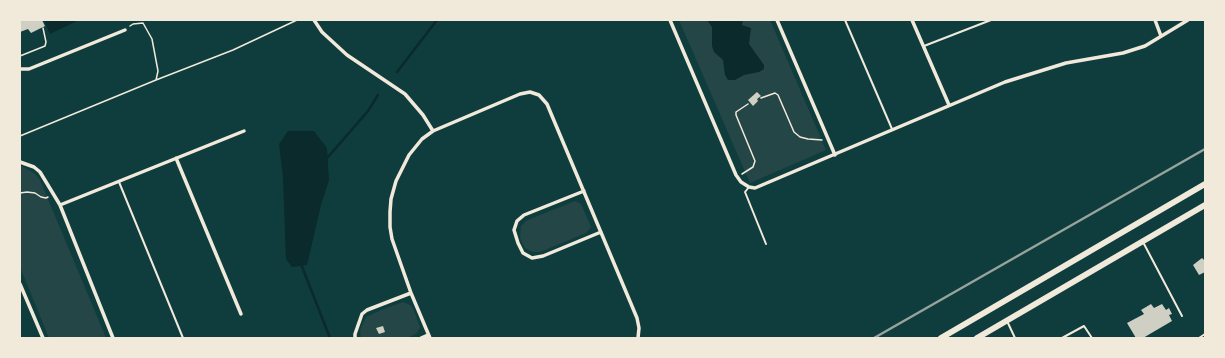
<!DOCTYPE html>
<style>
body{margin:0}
#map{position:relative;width:1225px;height:358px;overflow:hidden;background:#0f3d3e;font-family:Karla,sans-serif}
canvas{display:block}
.frame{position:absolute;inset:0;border:21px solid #f1e9da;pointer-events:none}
</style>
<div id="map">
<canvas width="1225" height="358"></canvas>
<div class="frame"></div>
</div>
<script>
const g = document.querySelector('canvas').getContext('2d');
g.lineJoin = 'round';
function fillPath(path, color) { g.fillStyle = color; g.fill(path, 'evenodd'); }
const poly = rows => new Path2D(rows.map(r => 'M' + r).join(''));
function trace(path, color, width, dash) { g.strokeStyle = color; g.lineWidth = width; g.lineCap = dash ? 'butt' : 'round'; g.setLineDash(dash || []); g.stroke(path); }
const green = poly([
 [679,20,770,20,826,150,750,183],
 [20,165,34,173,40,180,106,338,49,338,20,267],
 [575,201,581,204,591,227,586,233,540,252,533,252,525,248,520,238,521,226,526,221,540,215],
 [403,302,410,305,413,308,420,327,417,333,407,338,361,338,360,330,366,317,381,310]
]);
const water = poly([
 [44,20,77,20,77,21,50,34],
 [707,20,743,20,742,25,751,28,749,44,764,65,764,69,759,72,744,75,735,80,728,80,725,75,723,60,714,52,712,46,712,27],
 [288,131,314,131,327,148,329,180,321,205,307,265,292,267,286,259,283,177,279,144]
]);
const stream = poly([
 [397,72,437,20],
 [325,158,328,157,368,111,378,95],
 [301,264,330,338]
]);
const building = poly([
 [20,20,42,20,45,26,31,33,28,29,20,32],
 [757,92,761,96,757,99,758,101,753,106,748,100],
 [1202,258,1204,260,1205,259,1205,272,1199,275,1193,265],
 [1151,304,1154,308,1162,304,1166,310,1169,308,1172,314,1169,315,1172,321,1143,338,1136,338,1127,323,1144,314,1141,310],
 [383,326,385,332,379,334,376,328]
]);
const path = poly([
 [20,56,45,46,46,42,43,28],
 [156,80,233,50,297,20],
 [761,98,775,93,778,95,794,132,800,137,808,139,822,140],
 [20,136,156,80,158,71,152,39,143,23,133,24,130,26],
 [742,174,753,167,755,161,736,115,736,112,748,104],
 [20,193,27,192,35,193,41,197,46,198,48,197]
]);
const service = poly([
 [845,20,892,129],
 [924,46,991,20],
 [119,182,183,338],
 [749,187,745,192,766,244],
 [1143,242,1182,316],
 [1007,321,1015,338],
 [1062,338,1084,326,1092,338],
 [1199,338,1205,334]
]);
const minor = poly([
 [314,20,322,32,347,55,405,94,423,115,433,131],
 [670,20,736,175,741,182,749,187,755,188,1005,82,1066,63,1123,53,1145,46,1188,20],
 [777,20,835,155],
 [912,20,949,105],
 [1155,20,1161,36],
 [20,69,29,69,125,30],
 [176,158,241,314],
 [20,162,34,167,40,172,60,205,113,338],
 [584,191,524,215,517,221,514,230,518,243,523,253,532,258,543,256,601,232],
 [60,205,244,131],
 [20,284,43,338],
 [355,338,355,334,362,314,367,310,411,293],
 [421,338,428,335],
 [430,338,411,293,392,239,390,227,390,212,391,199,396,181,409,155,422,139,433,131,520,94,530,92,539,95,547,104,637,318,639,328,638,338]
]);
const primary = poly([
 [941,338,1205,184],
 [977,338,1205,205]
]);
const rail = poly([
 [874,338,1205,149]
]);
fillPath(green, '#244646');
fillPath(water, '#0a2a2b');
trace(stream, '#0a2a2b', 2.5);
fillPath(building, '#cfcfc3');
trace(path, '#f1e9da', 1.5);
trace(service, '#f1e9da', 2);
trace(minor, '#f1e9da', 3.5);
trace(primary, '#f1e9da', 6);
trace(rail, '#97a49c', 2.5);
</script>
